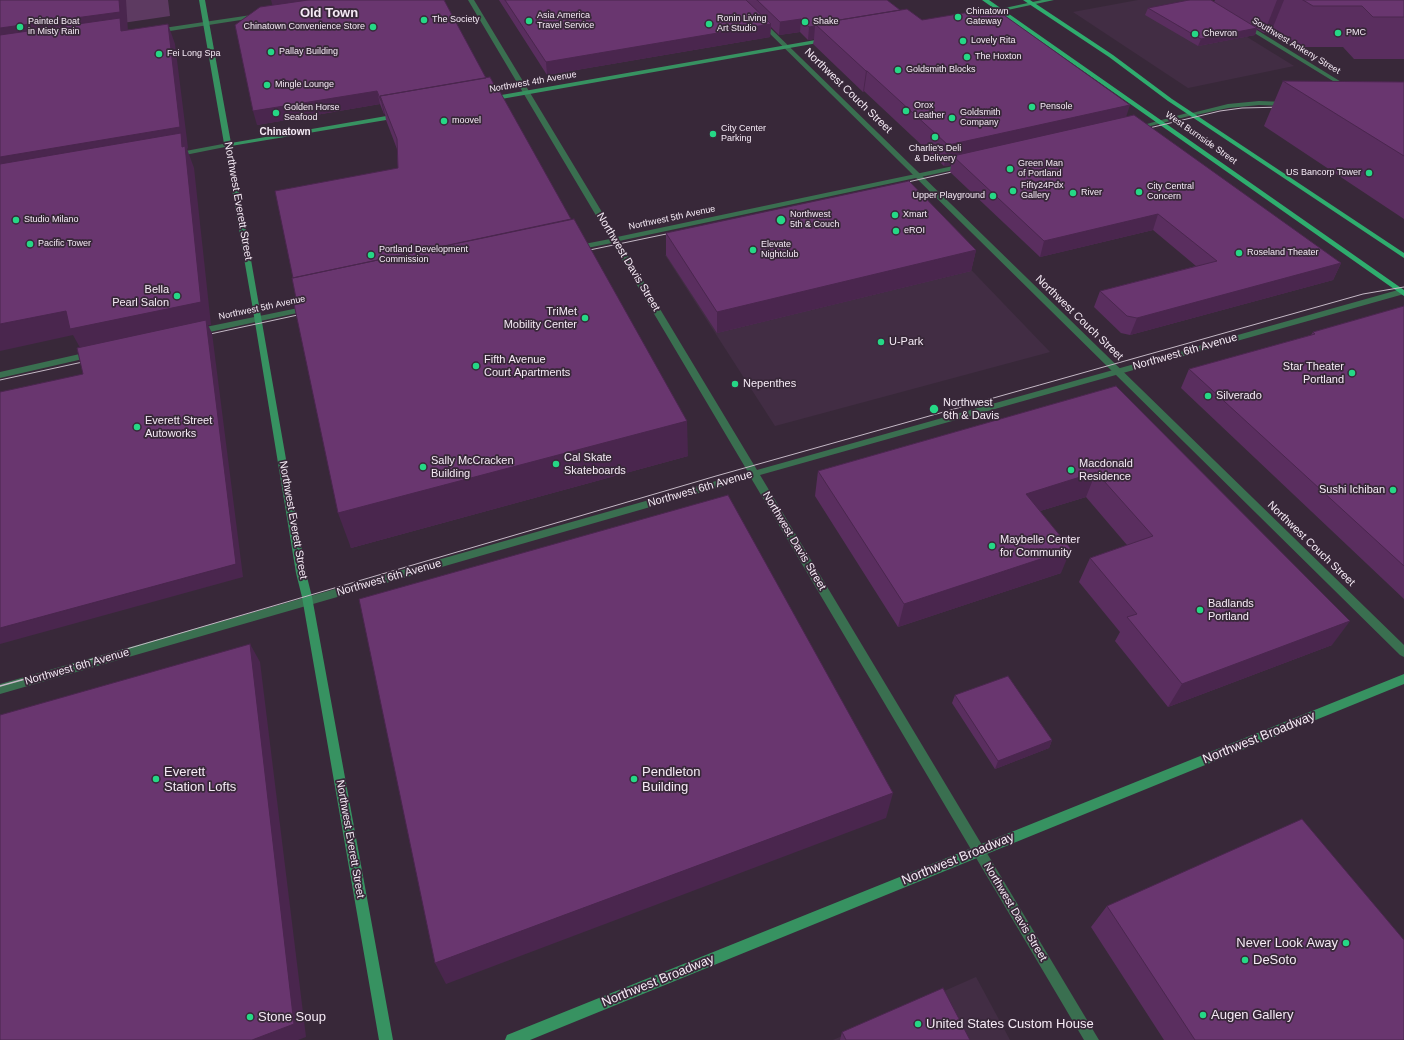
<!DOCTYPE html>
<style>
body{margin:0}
canvas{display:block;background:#382839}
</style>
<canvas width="1404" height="1040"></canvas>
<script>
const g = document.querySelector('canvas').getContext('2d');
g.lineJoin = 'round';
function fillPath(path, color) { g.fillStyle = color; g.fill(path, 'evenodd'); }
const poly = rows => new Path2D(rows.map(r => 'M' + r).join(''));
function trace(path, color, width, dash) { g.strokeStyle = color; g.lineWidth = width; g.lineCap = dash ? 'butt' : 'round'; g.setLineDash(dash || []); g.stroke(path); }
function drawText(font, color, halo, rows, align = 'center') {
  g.font = font + ' Arial,sans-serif'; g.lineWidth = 3.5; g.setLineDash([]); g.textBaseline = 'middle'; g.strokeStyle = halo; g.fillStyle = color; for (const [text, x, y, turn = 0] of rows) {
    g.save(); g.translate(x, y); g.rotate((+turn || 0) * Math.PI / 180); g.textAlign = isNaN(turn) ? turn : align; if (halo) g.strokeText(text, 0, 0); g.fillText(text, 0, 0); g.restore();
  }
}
const built = poly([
 [1138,0,1187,0,1294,66,1188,88,1073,12],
 [905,201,1050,352,775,426,665,255],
 [976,977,1010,1040,833,1040]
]);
const green = poly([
 [0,0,168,0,170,16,0,41]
]);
const minor = poly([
 [468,0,474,0,617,237,963,164,966,166,963,168,619,241,757,470,1398,290,1404,291,1404,294,760,475,1099,1040,1084,1040,751,478,0,694,0,684,748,472,612,243,577,250,573,248,574,246,610,239,468,0],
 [1243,24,1247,24,1351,88,1346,89,1243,26,1243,24],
 [1191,112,1194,114,1193,115,1135,130,1132,128,1191,112],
 [308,306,311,306,311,310,196,335,192,332,196,329,308,306],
 [93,351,97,354,96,356,0,378,0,372,93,351]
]);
const tertiary = poly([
 [258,14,261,16,260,17,157,33,154,31,157,29,258,14],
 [759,21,763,21,1404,645,1404,657,1400,655,759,23,759,21],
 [1259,101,1286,102,1289,104,1286,106,1259,105,1228,108,1191,116,1188,114,1228,104,1259,101],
 [228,143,231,145,230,146,175,157,172,155,175,153,228,143]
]);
const secondary = poly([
 [199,0,205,0,231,143,398,114,401,116,398,118,231,146,306,573,312,597,393,1040,379,1040,302,597,296,573,252,304,199,0],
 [1042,0,1054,0,989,14,986,12,1042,0],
 [827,38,830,40,829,41,490,101,487,99,490,97,827,38],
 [1404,674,1404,684,530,1040,505,1040,507,1035,512,1033,1404,674]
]);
const primary = poly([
 [982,0,989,0,1404,290,1404,296,982,0],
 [1023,0,1030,0,1113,55,1172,99,1404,253,1404,258,1168,101,1109,57,1023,0]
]);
const tramFar1 = poly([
 [1141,130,1220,111,1242,108,1284,107],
 [899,184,961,170],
 [580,252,676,232],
 [201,336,307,313],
 [0,380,92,360],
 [21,680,716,476,1363,294,1404,287]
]);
const tram = poly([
 [0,686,25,679]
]);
const wall = poly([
 [444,0,688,456,351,548,297,303,293,278,398,168,397,149,386,120,385,114,384,114,380,104,257,125],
 [499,0,887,0,900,10,1126,117,1341,263,1333,280,1130,335,1121,333,1094,307,1100,291,1196,266,1153,230,1040,257,950,172,951,165,944,166,864,91,863,92,813,44,814,39,808,40,800,32,779,35,771,27,770,37,547,75],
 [1215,0,1404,0,1404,59,1354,59,1343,47,1295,47,1271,32,1264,33,1257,29,1255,35,1198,46,1145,15,1148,8,1214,2],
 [1283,81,1404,82,1404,219,1264,126],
 [666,233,976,250,971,271,717,333,666,255],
 [1404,306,1404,599,1181,388,1189,369,1311,335,1313,332],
 [1116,386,1332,645,1168,707,1115,641,1120,632,1079,582,1090,558,1127,545,1086,497,1040,511,1061,573,898,627,815,496,818,471],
 [955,695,1052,740,1049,748,995,769,952,703],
 [1107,906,1404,1040,1164,1040,1091,927],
 [842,1032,970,1040,840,1040]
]);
const shadedWall = poly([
 [119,0,126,0,128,32,0,50,0,28],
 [271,0,350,0,274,11],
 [1277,0,1284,0,1271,32,1264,33],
 [801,19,800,32,779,35,780,22],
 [168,24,175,44,188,148,187,149,194,168,211,325,208,325,212,333,243,577,0,644,0,628,236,564,83,353,73,335,0,351,0,157],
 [771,24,770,37,547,75,546,62],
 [815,26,814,39,808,40,809,27],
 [1257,28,1255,35,1198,46,1201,39],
 [866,71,867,71,864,91,863,92],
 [377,91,380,104,257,125,253,111],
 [381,101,382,101,385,114,384,114],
 [1130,105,1123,126,953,156,951,165,944,166,948,145],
 [1158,214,1153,230,1040,257,1044,241],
 [976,250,971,271,717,333,717,312],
 [1341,263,1333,280,1130,335,1137,318],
 [687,421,688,456,351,548,338,513],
 [1096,472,1086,497,1017,518,1026,494],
 [1071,549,1061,573,898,627,904,604],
 [1350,621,1332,645,1168,707,1182,684],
 [250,644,260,662,306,1037,298,1040,252,1040],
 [1052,740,1049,748,995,769,998,761],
 [893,793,886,818,446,984,435,963]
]);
const building = poly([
 [0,0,119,0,120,12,0,28,0,0],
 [308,0,444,0,486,78,380,96,382,101,381,101,377,91,253,111,235,25,260,7,308,0],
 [505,0,746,0,771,24,546,62,505,0],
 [757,0,887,0,900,10,815,24,815,26,809,27,801,19,780,22,757,0],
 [1189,0,1211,0,1257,28,1201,39,1148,8,1189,0],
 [1303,0,1404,0,1404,17,1373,17,1362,6,1313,6,1303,0],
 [994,8,1130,105,948,145,867,71,866,71,815,24,907,9,922,20,994,8],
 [120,18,121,31,168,24,180,127,0,157,0,35,120,18],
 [490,77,497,90,499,90,571,219,293,278,275,191,398,168,397,139,380,96,490,77],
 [1283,81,1404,82,1404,156,1283,81],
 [1134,115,1341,263,1137,318,1127,316,1100,291,1217,261,1158,214,1044,241,953,156,1134,115],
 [181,133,182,147,185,146,201,302,70,329,66,311,0,324,0,164,181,133],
 [909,181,976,250,717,312,666,233,909,181],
 [574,219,687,421,338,513,294,304,297,303,292,278,574,219],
 [1404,306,1404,566,1189,369,1315,334,1313,332,1404,306],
 [206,320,236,564,0,628,0,392,83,374,77,348,206,320],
 [1116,386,1350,621,1182,684,1127,617,1137,614,1090,558,1153,536,1096,472,1026,494,1071,549,904,604,818,471,1116,386],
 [728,495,893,793,435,963,359,599,728,495],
 [250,644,294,1024,252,1040,0,1040,0,715,250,644],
 [1008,676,1052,740,998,761,955,695,1008,676],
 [1302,819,1404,940,1404,1040,1195,1040,1107,906,1302,819],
 [943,988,970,1040,846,1040,842,1032,943,988]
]);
const markers = [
 [958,17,4,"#25d886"],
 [424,20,4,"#25d886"],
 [529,21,4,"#25d886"],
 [805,22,4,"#25d886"],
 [709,24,4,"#25d886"],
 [20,27,4,"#25d886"],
 [373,27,4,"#25d886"],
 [1338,33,4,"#25d886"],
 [1195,34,4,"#25d886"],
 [963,41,4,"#25d886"],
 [271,52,4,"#25d886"],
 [159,54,4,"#25d886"],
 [967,57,4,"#25d886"],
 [898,70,4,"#25d886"],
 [267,85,4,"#25d886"],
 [1032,107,4,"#25d886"],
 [906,111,4,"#25d886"],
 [276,113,4,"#25d886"],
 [952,118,4,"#25d886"],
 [444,121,4,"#25d886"],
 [713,134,4,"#25d886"],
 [935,137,4,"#25d886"],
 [1010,169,4,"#25d886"],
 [1369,173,4,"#25d886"],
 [1013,191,4,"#25d886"],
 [1139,192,4,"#25d886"],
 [1073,193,4,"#25d886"],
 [993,196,4,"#25d886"],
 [895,215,4,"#25d886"],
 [16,220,4,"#25d886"],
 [781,220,5,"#25d886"],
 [896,231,4,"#25d886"],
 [30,244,4,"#25d886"],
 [753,250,4,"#25d886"],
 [1239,253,4,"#25d886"],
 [371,255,4,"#25d886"],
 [177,296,4,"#25d886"],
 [585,318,4,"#25d886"],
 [881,342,4,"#25d886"],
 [476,366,4,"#25d886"],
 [1352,373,4,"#25d886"],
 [735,384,4,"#25d886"],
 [1208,396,4,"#25d886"],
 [934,409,5,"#25d886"],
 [137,427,4,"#25d886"],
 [556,464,4,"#25d886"],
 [423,467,4,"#25d886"],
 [1071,470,4,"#25d886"],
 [1393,490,4,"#25d886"],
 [992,546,4,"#25d886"],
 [1200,610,4,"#25d886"],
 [156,779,4,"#25d886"],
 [634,779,4,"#25d886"],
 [1346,943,4,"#25d886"],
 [1245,960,4,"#25d886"],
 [1203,1015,4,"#25d886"],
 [250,1017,4,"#25d886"],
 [918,1024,4,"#25d886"]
];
const farPoinames = [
 ["Chinatown",966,12],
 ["Gateway",966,22],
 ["Asia America",537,16],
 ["Travel Service",537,26],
 ["Ronin Living",717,19],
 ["Art Studio",717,29],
 ["The Society",432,20],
 ["Painted Boat",28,22],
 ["in Misty Rain",28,32],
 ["Shake",813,22],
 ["Chinatown Convenience Store",365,27,"right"],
 ["PMC",1346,33],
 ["Chevron",1203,34],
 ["Lovely Rita",971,41],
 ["Pallay Building",279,52],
 ["Fei Long Spa",167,54],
 ["The Hoxton",975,57],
 ["Goldsmith Blocks",906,70],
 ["Mingle Lounge",275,85],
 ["Orox",914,106],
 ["Leather",914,116],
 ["Pensole",1040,107],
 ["Golden Horse",284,108],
 ["Seafood",284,118],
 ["Goldsmith",960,113],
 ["Company",960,123],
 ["moovel",452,121],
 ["City Center",721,129],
 ["Parking",721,139],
 ["Charlie's Deli",935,149,"center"],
 ["& Delivery",935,159,"center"],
 ["Green Man",1018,164],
 ["of Portland",1018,174],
 ["US Bancorp Tower",1361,173,"right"],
 ["Fifty24Pdx",1021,186],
 ["Gallery",1021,196],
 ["City Central",1147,187],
 ["Concern",1147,197],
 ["River",1081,193],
 ["Upper Playground",985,196,"right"],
 ["Northwest",790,215],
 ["5th & Couch",790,225],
 ["Xmart",903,215],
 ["Studio Milano",24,220],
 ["eROI",904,231],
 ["Pacific Tower",38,244],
 ["Elevate",761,245],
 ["Nightclub",761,255],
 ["Portland Development",379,250],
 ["Commission",379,260],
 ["Roseland Theater",1247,253]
];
const farStreetnames = [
 ["Southwest Ankeny Street",1296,46,31],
 ["Northwest 4th Avenue",533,82,-10],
 ["West Burnside Street",1201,138,35],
 ["Northwest 5th Avenue",672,218,-12],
 ["Northwest 5th Avenue",262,308,-12]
];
const farNeighbourhoodnames = [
 ["Chinatown",285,132]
];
const streetNames = [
 ["Northwest Couch Street",848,91,44],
 ["Northwest Everett Street",238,201,80],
 ["Northwest Davis Street",628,262,59],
 ["Northwest Couch Street",1079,318,44],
 ["Northwest 6th Avenue",1185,352,-16],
 ["Northwest 6th Avenue",700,489,-16],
 ["Northwest Everett Street",293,520,80],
 ["Northwest Davis Street",794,541,59],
 ["Northwest Couch Street",1311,544,44],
 ["Northwest 6th Avenue",389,578,-16],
 ["Northwest 6th Avenue",77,667,-16],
 ["Northwest Everett Street",350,839,80],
 ["Northwest Davis Street",1015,912,59]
];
const poiNames = [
 ["Bella",169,290,"right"],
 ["Pearl Salon",169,303,"right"],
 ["TriMet",577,312,"right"],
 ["Mobility Center",577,325,"right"],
 ["U-Park",889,342],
 ["Fifth Avenue",484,360],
 ["Court Apartments",484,373],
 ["Star Theater",1344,367,"right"],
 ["Portland",1344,380,"right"],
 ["Nepenthes",743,384],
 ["Silverado",1216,396],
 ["Northwest",943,403],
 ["6th & Davis",943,416],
 ["Everett Street",145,421],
 ["Autoworks",145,434],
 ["Cal Skate",564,458],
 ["Skateboards",564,471],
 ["Sally McCracken",431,461],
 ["Building",431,474],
 ["Macdonald",1079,464],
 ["Residence",1079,477],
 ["Sushi Ichiban",1385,490,"right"],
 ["Maybelle Center",1000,540],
 ["for Community",1000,553],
 ["Badlands",1208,604],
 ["Portland",1208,617]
];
const farDistrictnames = [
 ["Old Town",329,13]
];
const nearStreetnames = [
 ["Northwest Broadway",1259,738,-22],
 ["Northwest Broadway",958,859,-22],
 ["Northwest Broadway",658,981,-22]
];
const nearPoinames = [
 ["Everett",164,772],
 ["Station Lofts",164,787],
 ["Pendleton",642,772],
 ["Building",642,787],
 ["Never Look Away",1338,943,"right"],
 ["DeSoto",1253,960],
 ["Augen Gallery",1211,1015],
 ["Stone Soup",258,1017],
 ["United States Custom House",926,1024]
];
fillPath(built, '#422d44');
fillPath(green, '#5d3a61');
fillPath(minor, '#3a6f50');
fillPath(tertiary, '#3a6f50');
fillPath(secondary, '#379261');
fillPath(primary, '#2fad6e');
trace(tramFar1, '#c4b8c5', 1);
trace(tram, '#c4b8c5', 1.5);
fillPath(wall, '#5a2e5f');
fillPath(shadedWall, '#4a264e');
fillPath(building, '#69366f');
trace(building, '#4a264e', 1);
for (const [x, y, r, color] of markers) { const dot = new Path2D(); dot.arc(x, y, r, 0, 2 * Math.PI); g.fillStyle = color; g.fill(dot); trace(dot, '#382839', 1.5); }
drawText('9px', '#f5eaf5', '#382839', farPoinames, 'left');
drawText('9px', '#f5eaf5', '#382839', farStreetnames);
drawText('bold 10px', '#f5eaf5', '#382839', farNeighbourhoodnames);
drawText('11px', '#f5eaf5', '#382839', streetNames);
drawText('11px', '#f5eaf5', '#382839', poiNames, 'left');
drawText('bold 13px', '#f5eaf5', '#382839', farDistrictnames);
drawText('13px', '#f5eaf5', '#382839', nearStreetnames);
drawText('13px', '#f5eaf5', '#382839', nearPoinames, 'left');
</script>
